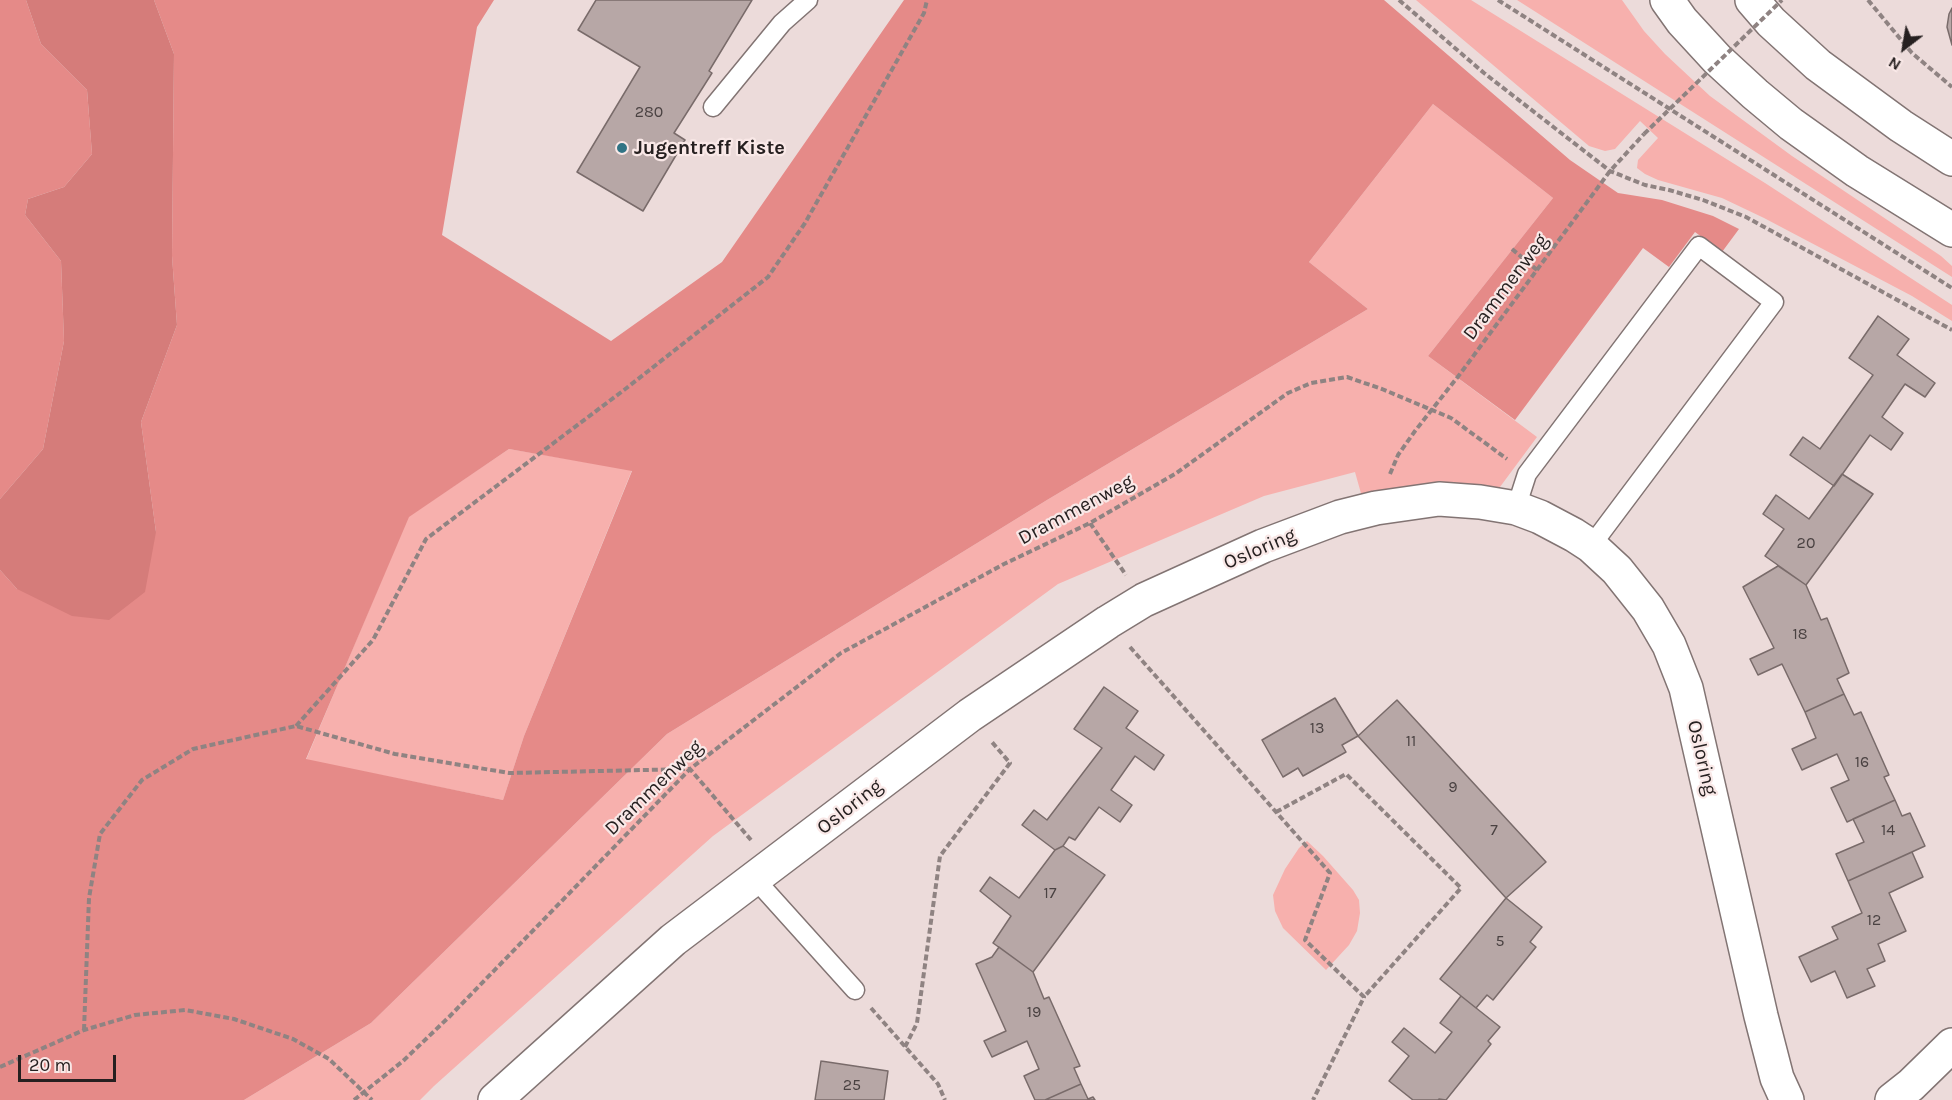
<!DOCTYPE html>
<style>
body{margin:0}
#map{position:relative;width:1952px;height:1100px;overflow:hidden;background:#ecdbda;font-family:Karla,sans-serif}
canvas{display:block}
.north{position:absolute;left:1874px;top:18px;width:60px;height:60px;-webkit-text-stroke:4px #f9e8e7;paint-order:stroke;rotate:211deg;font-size:16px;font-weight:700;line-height:24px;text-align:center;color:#262020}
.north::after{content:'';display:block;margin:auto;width:21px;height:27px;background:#262020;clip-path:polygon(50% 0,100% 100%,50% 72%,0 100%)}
.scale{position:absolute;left:18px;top:1055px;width:98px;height:27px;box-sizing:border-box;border:3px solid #262020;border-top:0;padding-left:8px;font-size:18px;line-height:21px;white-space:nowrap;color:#262020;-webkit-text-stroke:4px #f9e8e7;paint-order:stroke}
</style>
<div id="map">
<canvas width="1952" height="1100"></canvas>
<div class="north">N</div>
<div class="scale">20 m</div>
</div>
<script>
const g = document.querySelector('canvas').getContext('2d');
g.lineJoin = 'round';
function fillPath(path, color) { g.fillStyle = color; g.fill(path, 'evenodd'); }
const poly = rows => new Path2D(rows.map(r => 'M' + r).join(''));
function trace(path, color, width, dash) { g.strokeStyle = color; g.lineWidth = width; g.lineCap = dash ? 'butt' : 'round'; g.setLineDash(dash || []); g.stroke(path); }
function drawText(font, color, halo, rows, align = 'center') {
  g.font = font + ' Karla,sans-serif'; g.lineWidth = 4.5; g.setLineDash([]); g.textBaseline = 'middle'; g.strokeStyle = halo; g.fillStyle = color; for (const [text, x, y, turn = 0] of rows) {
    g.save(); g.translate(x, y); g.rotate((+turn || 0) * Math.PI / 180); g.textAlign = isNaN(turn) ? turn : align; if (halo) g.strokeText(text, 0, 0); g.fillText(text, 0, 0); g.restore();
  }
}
const green = poly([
 [1416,0,1471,0,1765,183,1952,305,1952,321,1912,296,1764,218,1722,198,1658,180,1645,174,1637,168,1638,160,1658,138,1640,121,1615,149,1605,151,1589,146],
 [1517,0,1622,0,1644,31,1665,54,1710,96,1792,156,1941,256,1952,266,1952,277],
 [1433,104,1553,198,1428,356,1537,437,1497,491,1362,497,1355,472,1264,496,1058,584,713,836,434,1086,420,1100,244,1100,371,1023,667,734,1047,500,1368,309,1309,262],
 [509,449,632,470,524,736,503,800,306,760,408,517],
 [1307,841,1323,856,1353,890,1359,900,1360,913,1357,931,1349,945,1326,970,1283,928,1275,911,1273,895,1285,869,1299,848]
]);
const forest = poly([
 [0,0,26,0,41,44,87,90,92,154,64,187,28,199,25,215,61,261,64,341,43,449,0,499],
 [154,0,494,0,477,27,442,235,611,341,722,262,904,0,1384,0,1570,160,1618,193,1662,200,1713,216,1739,229,1722,252,1695,232,1669,267,1643,248,1515,420,1428,356,1553,198,1433,104,1309,262,1368,309,1047,500,667,734,371,1023,244,1100,0,1100,0,570,17,589,156,532,141,422,177,325,172,256,174,54],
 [509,449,632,471,524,736,503,800,306,759,409,517]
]);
const water = poly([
 [26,0,154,0,174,54,172,256,177,325,141,422,156,532,145,592,109,620,72,616,17,589,0,570,0,499,43,449,64,341,61,261,25,215,28,199,64,187,92,154,87,90,41,44]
]);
const building = poly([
 [596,0,752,0,709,71,712,73,674,133,685,140,643,211,577,172,640,67,578,30,596,0],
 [1952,8,1952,45,1947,27,1949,14,1952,8],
 [1878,316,1909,339,1897,355,1935,383,1925,397,1905,384,1882,417,1903,433,1891,450,1870,435,1834,486,1790,455,1803,437,1820,449,1873,375,1849,358,1878,316],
 [1842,474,1873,494,1806,585,1765,556,1784,529,1763,514,1776,495,1809,519,1842,474],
 [1778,566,1806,585,1821,620,1827,618,1849,673,1837,679,1844,694,1805,712,1782,664,1758,675,1750,659,1774,648,1743,587,1778,566],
 [1104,687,1138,711,1126,728,1164,755,1154,770,1135,756,1111,790,1132,805,1120,822,1099,807,1075,840,1069,837,1063,846,1055,850,1022,825,1034,810,1047,820,1102,748,1074,729,1104,687],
 [1844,694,1854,715,1861,712,1889,775,1884,777,1895,800,1847,822,1831,788,1849,780,1837,754,1802,770,1792,749,1816,738,1805,712,1844,694],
 [1335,698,1358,736,1342,745,1346,752,1303,776,1298,768,1283,777,1262,740,1335,698],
 [1397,700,1546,862,1506,898,1358,736,1397,700],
 [1895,800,1902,816,1910,813,1925,846,1848,881,1836,854,1864,842,1853,819,1895,800],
 [1063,846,1105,875,1033,972,993,943,1011,916,980,891,990,877,1019,898,1055,850,1063,846],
 [1912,852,1923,877,1889,893,1906,931,1878,944,1885,961,1867,969,1875,986,1847,998,1835,971,1811,982,1799,957,1838,939,1832,927,1862,913,1848,881,1912,852],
 [1506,898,1542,927,1530,942,1536,947,1493,1000,1487,995,1476,1008,1440,979,1506,898],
 [999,947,1033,972,1044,999,1049,997,1080,1066,1074,1068,1081,1084,1045,1100,1035,1100,1024,1076,1039,1069,1027,1041,992,1057,984,1041,1006,1031,976,964,992,957,999,947],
 [1461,996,1500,1027,1488,1041,1491,1044,1446,1100,1439,1099,1438,1100,1413,1100,1389,1081,1409,1056,1392,1042,1404,1028,1435,1053,1452,1032,1440,1023,1461,996],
 [821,1061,888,1071,884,1100,815,1100,821,1061],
 [1081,1084,1088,1099,1093,1097,1095,1100,1045,1100,1081,1084]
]);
const path = poly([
 [1399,0,1484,73,1610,171,1645,185,1669,190,1703,200,1746,217,1952,330],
 [1498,0,1952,288],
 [1868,0,1912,53,1952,87],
 [1512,249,1537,270],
 [1390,474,1398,455,1415,431,1460,374,1610,171,1644,134],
 [1090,523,1126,575],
 [1130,647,1330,873,1305,940,1364,997,1313,1100],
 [296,726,373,640,426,539,624,390,768,277,805,223,924,13,927,0],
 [1276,812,1346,774,1461,888,1364,997],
 [871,1008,938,1084,945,1100],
 [84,1030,89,898,100,834,142,780,193,749,296,726,395,754,509,773,690,769,751,840],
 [905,1047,917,1023,940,856,1010,763,991,741],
 [0,1067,84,1030,135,1015,185,1010,234,1019,293,1039,329,1059,372,1100],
 [354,1100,403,1061,449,1017,690,769,841,653,1004,564,1090,523,1175,474,1288,393,1311,383,1347,377,1382,389,1451,418,1507,459]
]);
const lane = poly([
 [713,107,782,23,808,0],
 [1516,508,1527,474,1699,246,1774,302,1591,546],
 [755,879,855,990]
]);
const street = poly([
 [495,1100,673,940,970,715,1108,622,1144,600,1263,546,1340,517,1376,508,1439,499,1480,502,1516,508,1540,517,1574,535,1591,546,1617,570,1648,609,1669,645,1686,688,1761,1016,1777,1078,1787,1100],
 [1892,1100,1911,1085,1952,1045]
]);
const secondary = poly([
 [1667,0,1682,21,1717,59,1755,94,1791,124,1857,171,1952,230],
 [1752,0,1771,22,1818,65,1901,126,1952,159]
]);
const pathBridge = poly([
 [1644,134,1782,0]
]);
const markers = [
 [622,148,6,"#317485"]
];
const numberNames = [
 ["280",649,112],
 ["20",1806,543],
 ["18",1800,634],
 ["13",1317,728],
 ["11",1411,741],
 ["16",1862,762],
 ["9",1453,787],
 ["7",1494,830],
 ["14",1888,830],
 ["17",1050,893],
 ["12",1874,920],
 ["5",1500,941],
 ["19",1034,1012],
 ["25",852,1085]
];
const poiNames = [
 ["Jugentreff Kiste",634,148]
];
const streetNames = [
 ["Drammenweg",1506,287,-53],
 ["Drammenweg",1076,510,-28],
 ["Osloring",1260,549,-23],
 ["Osloring",1702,758,77],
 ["Drammenweg",654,788,-44],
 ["Osloring",850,807,-38]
];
fillPath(green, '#f7b0ad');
fillPath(forest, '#e58a88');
fillPath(water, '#d57c7a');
fillPath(building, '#b7a7a6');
trace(building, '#796b6a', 1.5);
trace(lane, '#827473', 21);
trace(street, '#827473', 36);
trace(secondary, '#827473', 36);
trace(path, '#8f8382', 4, [6, 3]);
trace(lane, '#fff', 18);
trace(street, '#fff', 33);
trace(secondary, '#fff', 33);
trace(pathBridge, '#8f8382', 4, [6, 3]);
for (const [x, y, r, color] of markers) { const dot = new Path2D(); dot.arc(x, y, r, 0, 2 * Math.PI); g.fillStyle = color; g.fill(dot); trace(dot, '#f9e8e7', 2); }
drawText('16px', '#4a4242', null, numberNames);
drawText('bold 20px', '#262020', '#f9e8e7', poiNames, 'left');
drawText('20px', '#262020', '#f9e8e7', streetNames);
</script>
